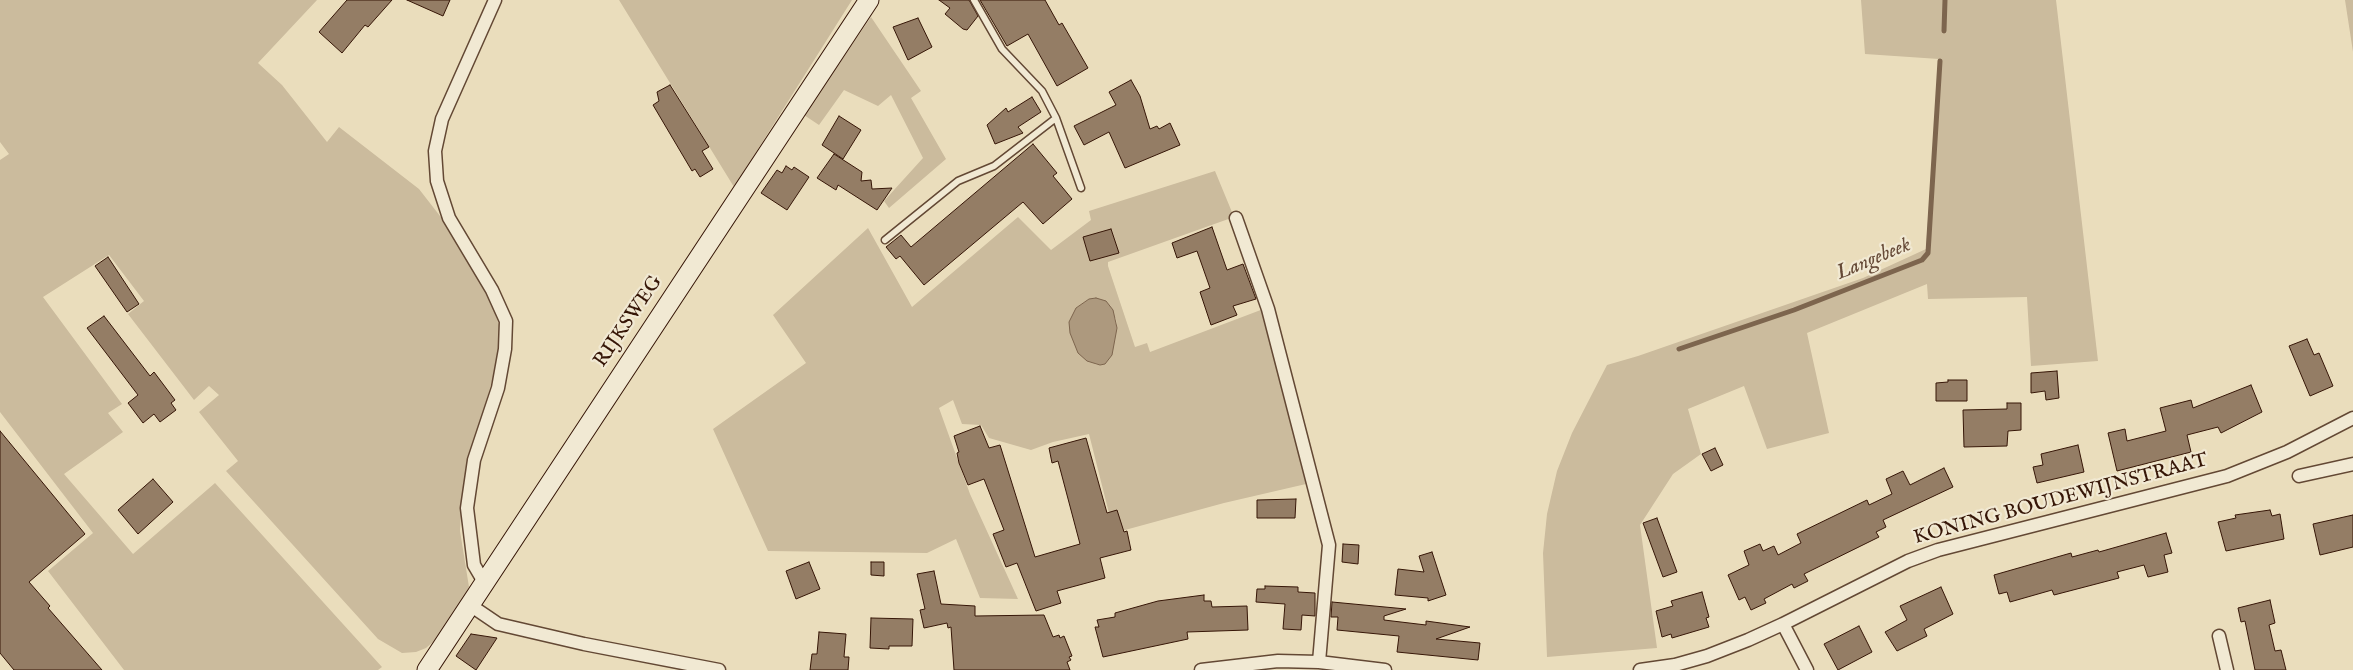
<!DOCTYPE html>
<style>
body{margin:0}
canvas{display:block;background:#eaddbc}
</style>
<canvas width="2353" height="670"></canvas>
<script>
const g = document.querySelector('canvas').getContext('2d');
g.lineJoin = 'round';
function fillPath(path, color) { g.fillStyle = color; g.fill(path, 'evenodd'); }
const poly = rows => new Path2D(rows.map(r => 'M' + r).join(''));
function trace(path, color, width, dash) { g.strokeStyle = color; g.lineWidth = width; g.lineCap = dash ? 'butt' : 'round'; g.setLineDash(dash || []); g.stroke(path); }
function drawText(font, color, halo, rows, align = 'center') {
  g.font = font + ' "IM FELL English",serif'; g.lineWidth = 4.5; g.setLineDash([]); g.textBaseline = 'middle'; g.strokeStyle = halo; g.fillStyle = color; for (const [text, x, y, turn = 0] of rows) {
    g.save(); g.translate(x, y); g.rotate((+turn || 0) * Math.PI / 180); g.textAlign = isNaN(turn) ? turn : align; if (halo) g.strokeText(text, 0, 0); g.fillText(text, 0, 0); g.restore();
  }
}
const green = poly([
 [0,0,317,0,258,63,282,85,327,142,339,127,419,189,447,225,489,296,500,328,497,364,470,456,462,495,460,531,469,587,441,635,426,648,416,652,402,653,378,639,226,471,238,461,199,412,219,395,209,386,194,400,128,314,144,301,109,255,43,297,122,404,108,413,123,432,64,474,133,554,215,483,382,667,378,670,124,670,48,571,93,533,0,412,0,160,9,154,0,142],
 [619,0,852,0,734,187],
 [1861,0,2056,0,2098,361,2031,366,2027,297,1928,299,1927,284,1807,333,1829,433,1767,449,1744,386,1688,409,1701,454,1673,474,1640,525,1657,648,1547,657,1543,553,1547,514,1557,471,1572,433,1607,365,1638,356,1863,278,1926,249,1939,59,1865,54],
 [2345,0,2353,0,2353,52],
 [871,17,921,91,911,98,946,159,889,208,884,201,923,158,891,95,878,106,844,90,819,125,804,115],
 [1215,171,1234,217,1108,262,1108,266,1135,347,1147,343,1150,352,1266,308,1306,484,1224,503,1114,533,1089,434,1053,442,1031,450,989,438,981,425,962,424,953,400,939,408,970,494,1018,599,980,598,956,539,927,553,768,551,713,429,806,363,773,315,868,228,912,307,1018,217,1051,250,1091,220,1089,211],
 [1096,298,1116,319,1117,328,1105,364,1100,365,1095,364,1076,308,1089,299]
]);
const water = poly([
 [1096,298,1106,301,1113,310,1117,328,1112,355,1105,364,1100,365,1087,361,1078,353,1070,333,1069,322,1076,308,1089,299,1096,298]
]);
const stream = poly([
 [1944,31,1945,0],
 [1679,349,1794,310,1922,260,1928,253,1940,61]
]);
const building = poly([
 [347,0,392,0,368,27,365,25,342,53,319,32,347,0],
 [407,0,450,0,443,16,407,0],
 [939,0,969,0,978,16,967,30,963,29,945,14,950,8,939,0],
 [980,0,1045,0,1059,25,1062,23,1088,68,1057,86,1028,34,1007,46,980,0],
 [918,18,932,47,908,60,893,27,918,18],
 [1131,80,1140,96,1150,129,1157,126,1159,129,1170,123,1180,145,1125,168,1109,132,1084,145,1074,126,1116,105,1109,92,1131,80],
 [670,85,709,147,702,151,713,169,700,177,695,169,692,171,653,105,659,101,657,92,670,85],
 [1032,97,1041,112,1018,127,1023,133,995,144,987,125,1006,108,1008,112,1032,97],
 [839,116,861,130,843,159,822,145,839,116],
 [1033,144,1057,173,1053,176,1072,199,1043,224,1023,202,924,285,900,256,896,259,886,247,901,235,911,247,1033,144],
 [834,154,862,172,861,181,871,180,872,189,892,188,877,210,838,185,836,190,817,178,834,154],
 [786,166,792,170,794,167,809,177,787,210,761,193,777,170,782,173,786,166],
 [1212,227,1227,270,1243,264,1256,299,1233,306,1237,315,1211,325,1200,292,1210,288,1197,251,1177,258,1172,243,1212,227],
 [1111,229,1119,253,1090,261,1083,237,1111,229],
 [108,257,139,304,127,312,95,266,108,257],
 [104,316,150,376,154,372,175,400,171,403,176,410,160,422,154,414,143,423,128,403,138,395,87,328,104,316],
 [2307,339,2314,355,2319,353,2333,386,2310,396,2289,346,2307,339],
 [2057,371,2059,398,2046,400,2045,391,2031,393,2031,373,2057,371],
 [1948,380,1967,380,1967,401,1936,401,1936,383,1948,382,1948,380],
 [2251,385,2262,412,2221,433,2218,427,2187,435,2191,452,2117,471,2108,433,2125,429,2127,441,2166,431,2160,408,2191,400,2193,408,2251,385],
 [2007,403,2021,403,2021,430,2008,431,2007,446,1964,447,1963,410,2007,409,2007,403],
 [980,426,989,448,1000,445,1035,557,1080,544,1058,461,1052,463,1049,448,1086,438,1107,513,1117,510,1124,532,1127,531,1131,550,1100,558,1105,578,1057,591,1061,603,1036,611,1017,563,1006,567,993,534,1004,530,984,479,968,485,959,463,957,453,959,452,954,436,980,426],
 [0,431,85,534,29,582,50,606,48,608,102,670,14,670,0,653,0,431],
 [2078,445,2084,472,2037,483,2033,467,2043,465,2041,454,2078,445],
 [1715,448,1723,465,1711,471,1702,454,1715,448],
 [1944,468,1953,487,1883,520,1886,527,1876,532,1879,537,1804,574,1808,581,1794,588,1792,584,1764,599,1766,603,1751,610,1745,597,1739,600,1728,575,1749,565,1744,551,1760,544,1763,551,1774,546,1778,555,1801,543,1797,534,1867,500,1869,505,1892,494,1886,479,1903,471,1910,485,1944,468],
 [153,479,173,502,138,534,118,510,153,479],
 [1296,499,1295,518,1257,518,1257,500,1296,499],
 [2270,510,2272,516,2280,514,2284,539,2226,551,2218,522,2236,518,2235,515,2270,510],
 [2353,515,2353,547,2320,555,2313,524,2353,515],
 [1657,518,1677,572,1663,577,1643,523,1657,518],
 [2166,533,2172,553,2164,555,2168,572,2148,577,2144,565,2117,572,2119,578,2054,595,2052,590,2010,602,2007,592,1999,594,1994,575,2071,553,2072,557,2098,550,2099,552,2166,533],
 [1343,544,1359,545,1358,564,1342,562,1343,544],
 [1432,552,1446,595,1428,601,1428,598,1395,595,1398,569,1424,572,1419,556,1432,552],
 [809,562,820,589,796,599,786,571,809,562],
 [871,562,884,562,884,576,871,575,871,562],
 [934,571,941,604,975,606,975,616,1044,615,1053,637,1059,635,1060,638,1064,636,1072,656,1069,657,1071,660,1067,662,1070,670,954,670,951,627,948,628,947,623,924,628,920,610,925,609,917,574,934,571],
 [1265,586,1298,587,1298,592,1315,593,1315,616,1302,615,1301,630,1283,629,1285,604,1256,602,1257,589,1265,589,1265,586],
 [1941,587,1953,614,1924,629,1927,636,1897,651,1885,632,1907,620,1900,606,1941,587],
 [1702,592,1709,617,1706,618,1709,627,1672,638,1671,634,1662,637,1656,611,1673,606,1671,601,1702,592],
 [1204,595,1204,601,1211,601,1212,607,1247,606,1248,630,1187,632,1188,639,1103,657,1095,627,1099,627,1097,620,1115,617,1115,613,1158,601,1204,595],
 [2270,600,2275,623,2269,625,2275,651,2281,650,2286,670,2255,670,2245,621,2241,622,2238,608,2270,600],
 [1332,602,1406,609,1384,616,1384,620,1426,625,1426,621,1470,627,1436,639,1480,643,1478,660,1397,652,1399,636,1337,630,1338,617,1331,617,1332,602],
 [871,618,913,619,912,646,889,646,889,649,870,648,871,618],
 [1859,626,1872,652,1838,670,1824,644,1859,626],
 [819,632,846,634,844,657,849,657,848,670,810,670,812,654,817,654,819,632],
 [471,634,497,638,476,670,456,656,471,634]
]);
const service = poly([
 [974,0,1002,49,1042,91,1056,118,1081,188],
 [885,240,958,181,994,166,1056,118]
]);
const minor = poly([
 [1236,218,1268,309,1329,545,1319,662],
 [2299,476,2353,464],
 [484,582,474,565,467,508,474,460,498,388,505,349,506,321,492,290,449,218,437,181,435,151,442,119,495,0],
 [470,605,498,624,584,644,719,670],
 [1783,624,1807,670],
 [2219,636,2227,670],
 [1201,670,1278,661,1319,662,1385,670],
 [1640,670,1675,665,1707,656,1748,640,1783,624,1908,561,1938,550,2227,476,2287,452,2353,418]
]);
const secondary = poly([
 [427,670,869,0]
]);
const streetNames = [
 ["RIJKSWEG",629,322,-56],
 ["KONING BOUDEWIJNSTRAAT",2061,500,-15]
];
const waterNames = [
 ["Langebeek",1874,260,-23]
];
fillPath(green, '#cbbb9d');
fillPath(water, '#ad997e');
trace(water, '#7d654e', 1);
trace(stream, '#7d654e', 5);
fillPath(building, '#947d65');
trace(building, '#361607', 1);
trace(service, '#634834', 9);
trace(minor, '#634834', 15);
trace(secondary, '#361607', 21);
trace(service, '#f1e9d3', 6);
trace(minor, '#f1e9d3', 12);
trace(secondary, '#f1e9d3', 19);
drawText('20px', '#361607', '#f1e9d3', streetNames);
drawText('italic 21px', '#664a37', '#f1e9d3', waterNames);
</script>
